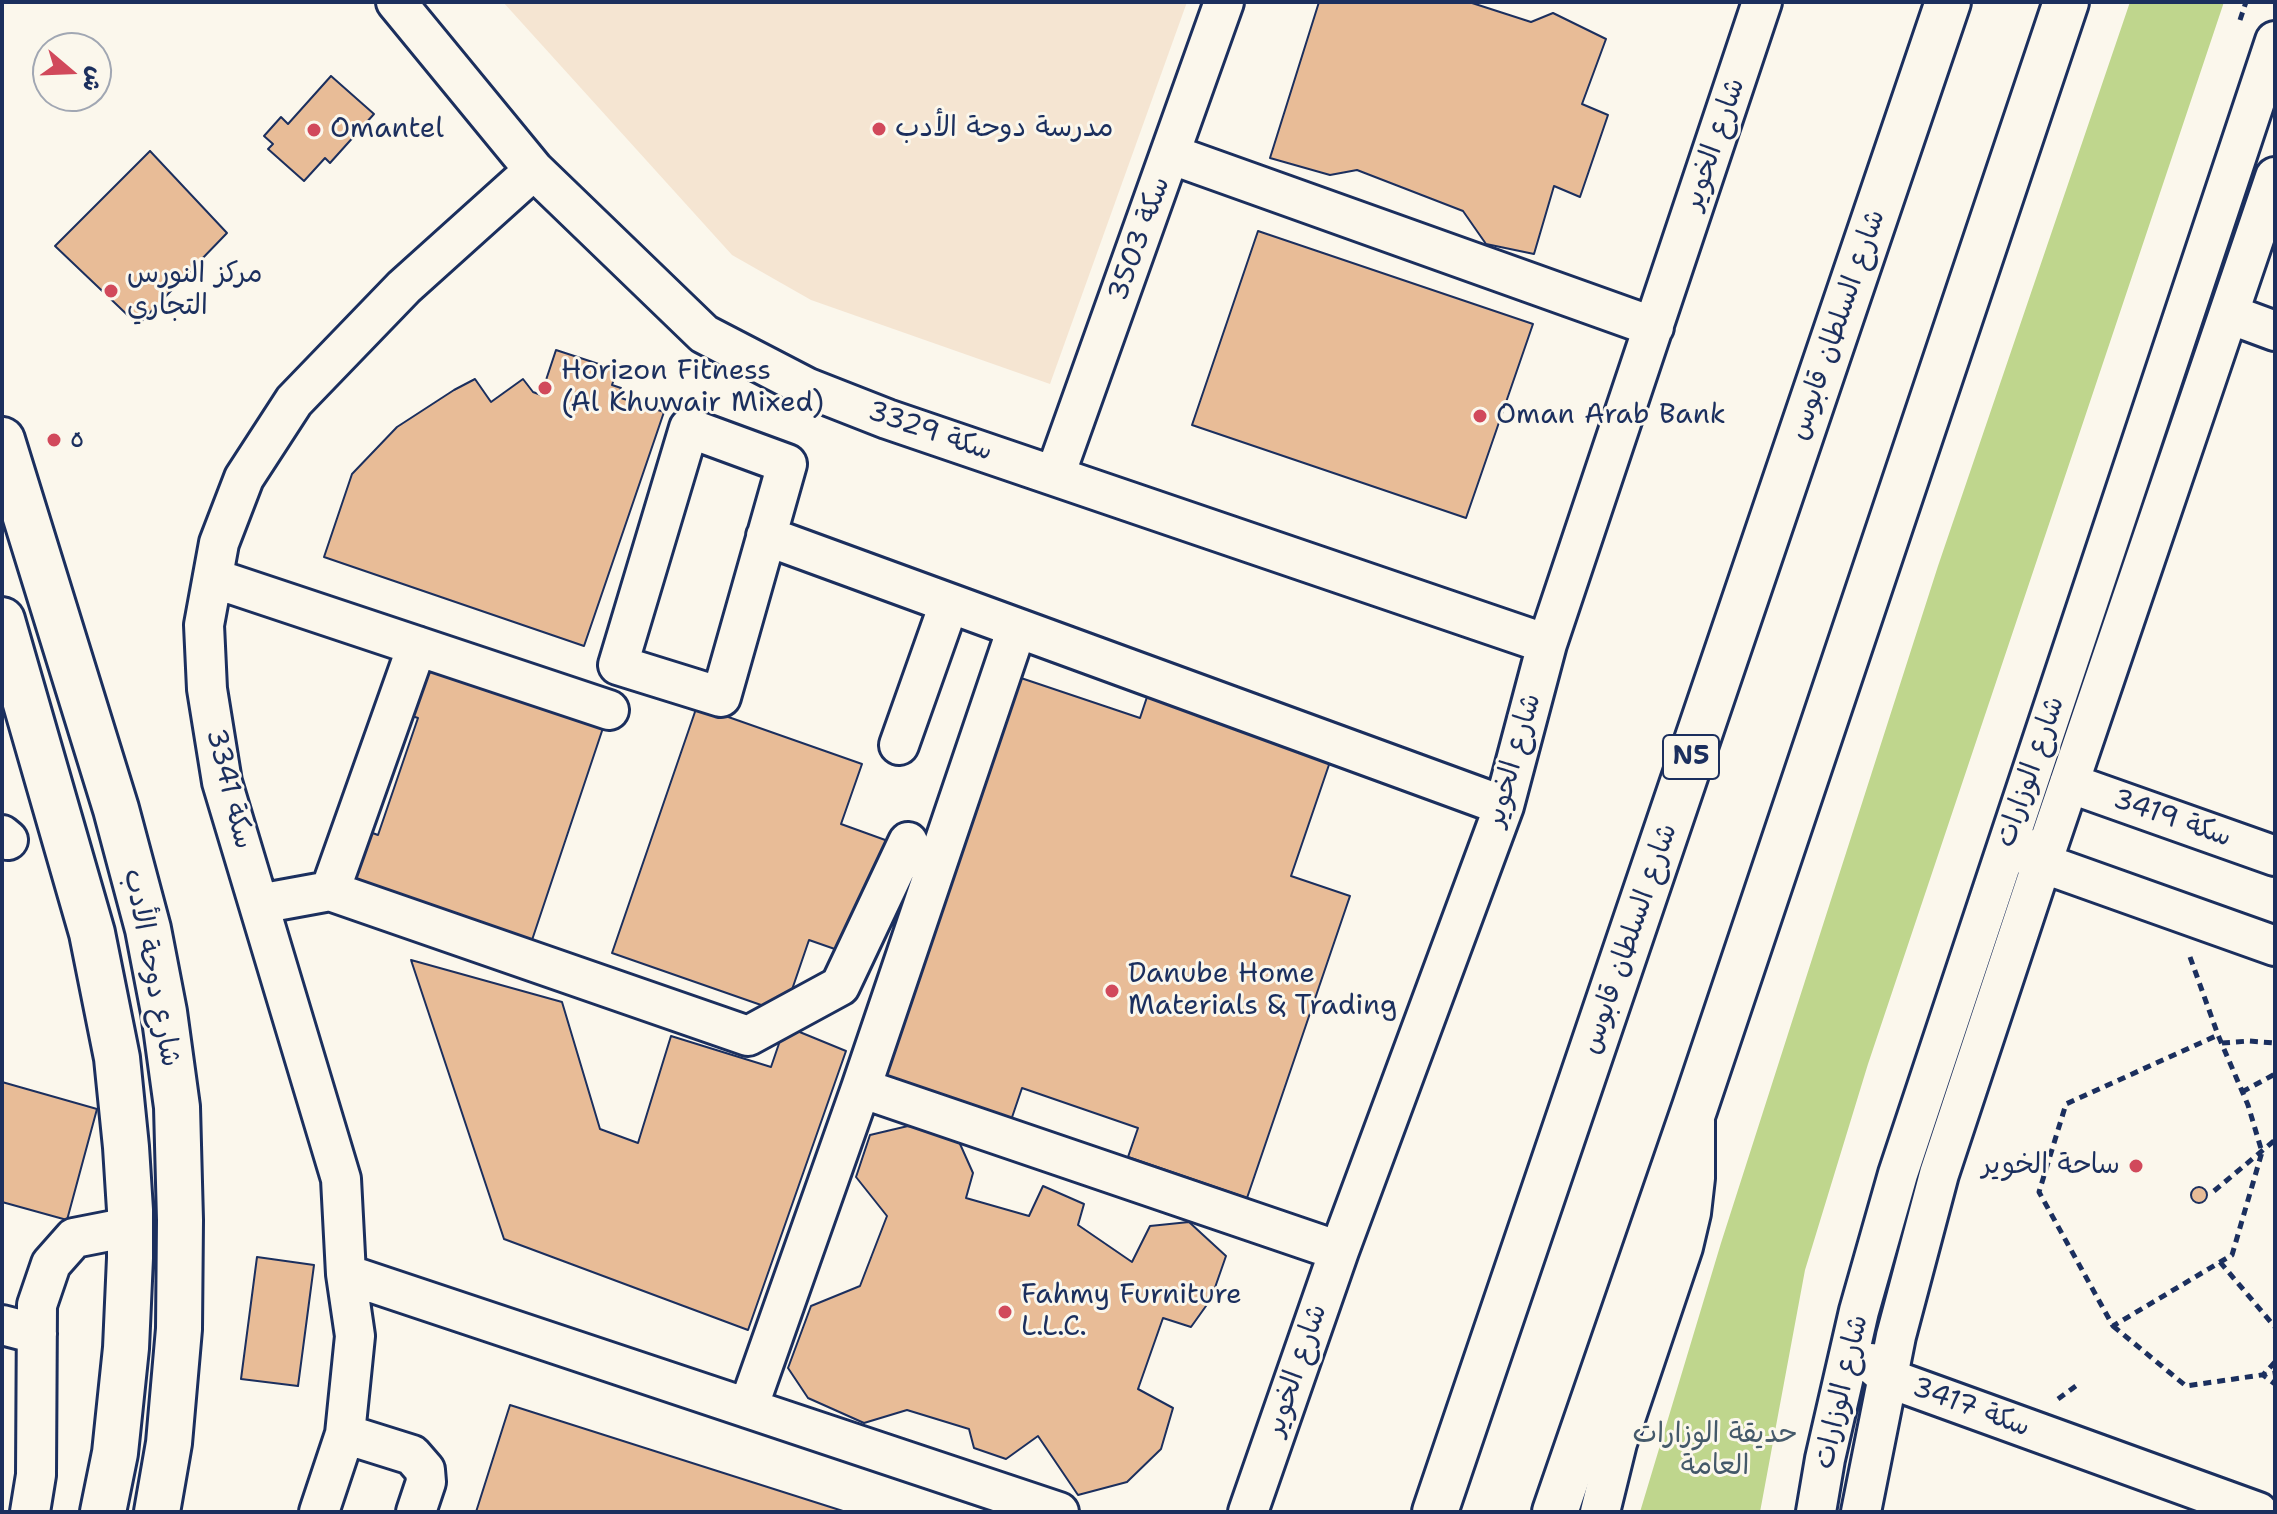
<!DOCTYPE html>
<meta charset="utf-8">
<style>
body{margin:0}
#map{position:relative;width:2277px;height:1514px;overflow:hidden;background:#fbf7ec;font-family:"Shantell Sans","Playpen Sans Arabic",sans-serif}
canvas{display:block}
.frame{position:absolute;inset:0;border:4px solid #1b2f5e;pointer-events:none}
.north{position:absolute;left:32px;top:32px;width:80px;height:80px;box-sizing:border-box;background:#fbf7ec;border:2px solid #a1a7b3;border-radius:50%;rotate:109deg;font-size:22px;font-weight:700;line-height:32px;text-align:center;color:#1b2f5e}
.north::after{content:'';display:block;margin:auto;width:28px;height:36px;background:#d1495b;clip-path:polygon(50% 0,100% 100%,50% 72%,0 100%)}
</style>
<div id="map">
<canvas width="2277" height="1514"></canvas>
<div class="frame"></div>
<div class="north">ش</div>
</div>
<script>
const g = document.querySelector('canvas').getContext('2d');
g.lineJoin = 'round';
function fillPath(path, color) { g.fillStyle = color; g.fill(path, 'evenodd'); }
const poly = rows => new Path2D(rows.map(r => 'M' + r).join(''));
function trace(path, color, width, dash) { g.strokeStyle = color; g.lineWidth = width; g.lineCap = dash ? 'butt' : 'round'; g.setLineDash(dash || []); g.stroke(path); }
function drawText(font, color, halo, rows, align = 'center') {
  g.font = font + ' "Shantell Sans","Playpen Sans Arabic",sans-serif'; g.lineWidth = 6; g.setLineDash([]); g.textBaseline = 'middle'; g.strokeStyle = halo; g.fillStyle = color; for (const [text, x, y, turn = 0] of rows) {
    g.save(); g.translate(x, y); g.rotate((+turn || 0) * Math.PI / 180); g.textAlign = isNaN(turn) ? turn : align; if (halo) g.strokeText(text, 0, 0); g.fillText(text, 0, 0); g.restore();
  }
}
const built = poly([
 [503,2,1187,2,1050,384,811,300,732,255]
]);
const green = poly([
 [2130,2,2224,2,1868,1064,1805,1270,1760,1512,1640,1512,1721,1243,1938,566]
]);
const building = poly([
 [1319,2,1469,2,1531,22,1553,13,1606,39,1582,104,1608,115,1580,197,1554,186,1534,254,1486,244,1463,211,1357,170,1330,175,1270,158,1319,2],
 [331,76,374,114,330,163,325,158,304,181,268,149,273,144,264,136,281,117,288,124,331,76],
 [150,151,227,233,138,325,55,246,150,151],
 [1258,231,1533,324,1466,518,1192,425,1258,231],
 [556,350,617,370,612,385,621,388,618,397,664,412,584,646,324,557,352,474,397,427,454,390,475,379,491,402,523,379,533,392,541,395,556,350],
 [428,657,607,716,527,955,346,894,367,831,378,835,418,718,409,715,428,657],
 [1015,676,1140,718,1149,691,1333,753,1291,876,1350,896,1247,1198,1128,1157,1138,1128,1022,1088,1007,1132,875,1087,1015,676],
 [697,706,862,764,841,824,888,841,849,954,809,940,784,1013,612,953,697,706],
 [411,960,562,1002,600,1129,638,1143,671,1036,771,1067,785,1026,846,1051,748,1330,504,1239,411,960],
 [2,1082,97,1109,67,1220,2,1202,2,1082],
 [908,1126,956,1135,973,1173,966,1198,1029,1216,1043,1186,1084,1204,1078,1225,1132,1262,1150,1226,1189,1222,1226,1256,1211,1299,1191,1327,1163,1318,1138,1389,1173,1408,1161,1449,1127,1482,1078,1495,1038,1436,1006,1459,974,1448,969,1429,907,1410,864,1423,808,1398,788,1368,811,1306,860,1286,887,1216,856,1177,870,1135,908,1126],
 '2191 1195a8 8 0 1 1 16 0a8 8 0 1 1-16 0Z',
 [257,1257,314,1265,298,1386,241,1379,257,1257],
 [510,1405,598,1433,846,1512,476,1512,510,1405]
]);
const path = poly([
 [2240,20,2246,2],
 [2190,957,2218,1035,2248,1105,2262,1152,2232,1255,2113,1326,2039,1192,2066,1104,2218,1035],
 [2222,1043,2249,1041,2275,1043],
 [2242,1092,2275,1074],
 [2214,1191,2275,1140],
 [2220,1262,2275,1327],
 [2113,1326,2186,1386,2275,1373],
 [2275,1362,2263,1375,2275,1384],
 [2058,1399,2080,1383]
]);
const minor = poly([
 [396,2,534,170,704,334,808,388,887,419,1547,644],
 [1170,154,1654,327],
 [2229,314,2275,331],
 [689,428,787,464,721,697,618,665,689,428],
 [1055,475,1224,2],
 [766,536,1504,806],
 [213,578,609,710],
 [1017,628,861,1088,1339,1251],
 [899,745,949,604],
 [2069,783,2275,856],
 [2,835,8,840],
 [2024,847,2028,856,2042,863,2275,946],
 [330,891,417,646],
 [259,904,330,891,748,1036,840,986,908,842],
 [346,1274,1059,1512],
 [2,1325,37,1334],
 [1871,1363,1888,1378,2258,1512],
 [748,1408,861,1088],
 [345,1434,412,1455,425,1470,426,1482,416,1512],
 [30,1512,36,1475,37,1305,51,1264,74,1238,130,1227],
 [319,1512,345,1434,355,1336,346,1274,341,1179,222,782,207,689,204,625,219,543,244,478,294,401,404,287,534,170],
 [1248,1512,1339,1251,1504,806,1547,644,1762,2],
 [1600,1512,1617,1443,1683,1247,1691,1213,1695,1178,1695,1121],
 [1816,1512,1825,1459,1859,1311,1898,1174,2275,41],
 [1861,1512,1896,1336,1939,1174,2042,863,2275,177]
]);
const major = poly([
 [2,440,116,809,148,929,164,1012,177,1107,180,1220,179,1329,169,1443,157,1512],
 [2,620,92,933,117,1058,126,1147,130,1210,130,1258,126,1348,115,1453,103,1512]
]);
const highway = poly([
 [1435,1512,1948,2],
 [1555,1512,1695,1107,2066,2]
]);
const markers = [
 [879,129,8,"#d1495b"],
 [314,130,8,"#d1495b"],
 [111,291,8,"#d1495b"],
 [545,388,8,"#d1495b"],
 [1480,416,8,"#d1495b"],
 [54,440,8,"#d1495b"],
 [1112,991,8,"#d1495b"],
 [2136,1166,8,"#d1495b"],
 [1005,1312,8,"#d1495b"]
];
const shields = [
 [1691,757,56]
];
const shieldNames = [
 ["N5",1691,757]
];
const poiNames = [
 ["مدرسة دوحة الأدب",895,129],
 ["Omantel",330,130],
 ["مركز النورس",127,275],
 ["التجاري",127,307],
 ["Horizon Fitness",561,372],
 ["(Al Khuwair Mixed)",561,404],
 ["Oman Arab Bank",1496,416],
 ["ه",70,440],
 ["Danube Home",1128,975],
 ["Materials & Trading",1128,1007],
 ["ساحة الخوير",2120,1166,"right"],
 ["Fahmy Furniture",1021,1296],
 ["L.L.C.",1021,1328]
];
const streetNames = [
 ["شارع الخوير",1715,144,-71],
 ["سكة 3503",1140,239,-70],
 ["شارع السلطان قابوس",1838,325,-71],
 ["سكة 3329",930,432,19],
 ["شارع الخوير",1514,760,-74],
 ["شارع الوزارات",2031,772,-71],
 ["سكة 3341",229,789,76],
 ["سكة 3419",2172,819,19],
 ["شارع السلطان قابوس",1630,939,-71],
 ["شارع دوحة الأدب",151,968,79],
 ["شارع الخوير",1297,1370,-71],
 ["شارع الوزارات",1842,1392,-77],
 ["سكة 3417",1971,1408,20]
];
const parkNames = [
 ["حديقة الوزارات",1715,1435],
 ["العامة",1715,1467]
];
fillPath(built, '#f5e5d2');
fillPath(green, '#bfd68d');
fillPath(building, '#e8bc97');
trace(building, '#1b2f5e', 2);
trace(minor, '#1b2f5e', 44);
trace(major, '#1b2f5e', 50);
trace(highway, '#1b2f5e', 50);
trace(path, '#1b2f5e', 5, [8, 6]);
trace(minor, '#fbf7ec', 38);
trace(major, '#fbf7ec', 44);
trace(highway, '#fbf7ec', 44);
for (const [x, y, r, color] of markers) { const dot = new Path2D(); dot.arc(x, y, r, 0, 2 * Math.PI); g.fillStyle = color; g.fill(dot); trace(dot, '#fbf7ec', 3); }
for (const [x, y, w] of shields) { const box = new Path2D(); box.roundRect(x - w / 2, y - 22, w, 44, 6); g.fillStyle = '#fbf7ec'; g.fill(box); trace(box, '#1b2f5e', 2); }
drawText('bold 26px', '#1b2f5e', null, shieldNames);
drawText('28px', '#1b2f5e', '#fbf7ec', poiNames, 'left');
drawText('28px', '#1b2f5e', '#fbf7ec', streetNames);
drawText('28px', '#44596a', '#fbf7ec', parkNames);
</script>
